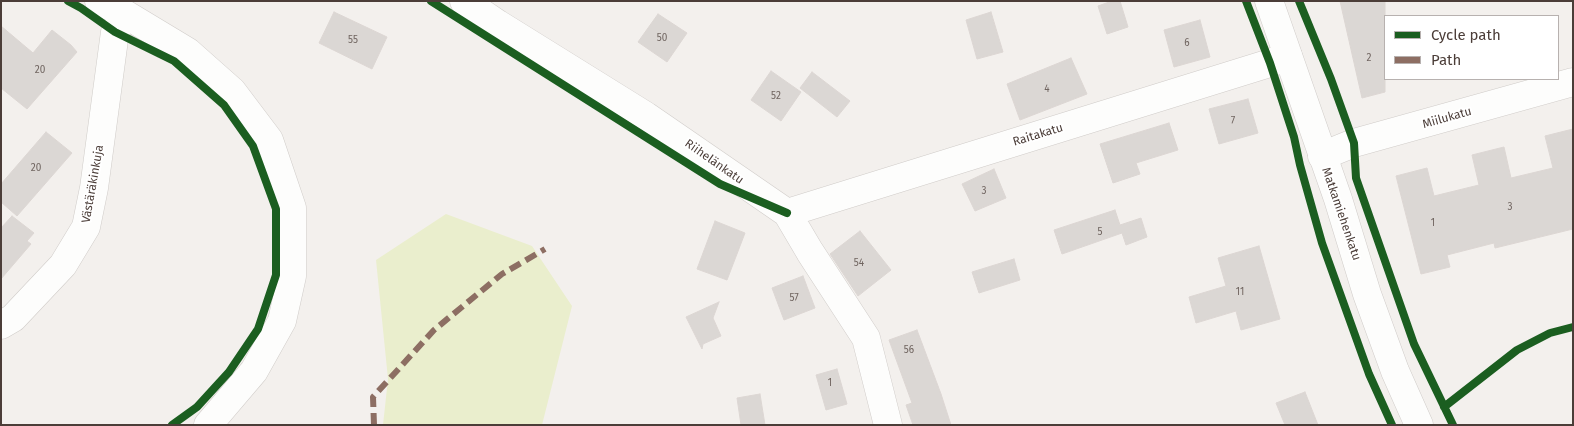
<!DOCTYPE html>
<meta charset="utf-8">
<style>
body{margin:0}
#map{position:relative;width:1574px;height:426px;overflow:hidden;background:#f3f0ed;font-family:"Fira Sans",sans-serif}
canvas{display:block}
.frame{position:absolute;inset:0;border:2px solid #4b3d38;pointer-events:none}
.legend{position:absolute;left:1384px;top:15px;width:175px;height:65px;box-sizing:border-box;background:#fff;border:1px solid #b7b1af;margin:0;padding:6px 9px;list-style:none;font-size:15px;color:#4b3d38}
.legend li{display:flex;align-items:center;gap:10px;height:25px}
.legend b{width:25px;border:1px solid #b7b1af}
</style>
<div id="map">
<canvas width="1574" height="426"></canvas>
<div class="frame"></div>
<ul class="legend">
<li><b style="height:6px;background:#1b5e20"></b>Cycle path</li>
<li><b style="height:6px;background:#8d6e63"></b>Path</li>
</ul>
</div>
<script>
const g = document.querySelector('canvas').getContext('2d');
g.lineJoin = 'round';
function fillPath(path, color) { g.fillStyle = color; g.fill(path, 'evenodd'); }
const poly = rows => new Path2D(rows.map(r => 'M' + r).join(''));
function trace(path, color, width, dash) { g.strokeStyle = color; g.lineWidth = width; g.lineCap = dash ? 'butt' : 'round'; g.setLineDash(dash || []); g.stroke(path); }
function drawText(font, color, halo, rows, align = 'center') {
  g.font = font + ' "Fira Sans",sans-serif'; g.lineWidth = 4; g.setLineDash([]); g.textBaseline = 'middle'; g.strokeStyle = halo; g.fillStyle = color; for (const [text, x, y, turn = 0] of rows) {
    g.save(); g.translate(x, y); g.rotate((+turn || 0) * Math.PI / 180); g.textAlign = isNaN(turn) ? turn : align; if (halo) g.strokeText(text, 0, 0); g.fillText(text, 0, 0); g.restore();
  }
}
const green = poly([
 [446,214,532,246,572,306,542,425,383,425,388,379,376,260]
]);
const building = poly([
 [1112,1,1120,1,1128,27,1107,34,1098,6,1112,1],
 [1340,1,1385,1,1385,92,1362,98,1340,1],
 [334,12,387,37,372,69,319,43,334,12],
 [991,12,1003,52,977,59,966,20,991,12],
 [658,14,687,33,667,62,638,42,658,14],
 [1200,20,1210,57,1174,67,1164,30,1200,20],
 [1,26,33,53,52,30,71,45,77,52,27,109,1,88,1,26],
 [1071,58,1087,94,1020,120,1007,84,1071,58],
 [771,71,801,92,781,121,751,100,771,71],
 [812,72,850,101,837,117,800,88,812,72],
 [1248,99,1258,133,1219,144,1209,109,1248,99],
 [1169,123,1178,150,1136,163,1140,174,1113,183,1100,144,1169,123],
 [1573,129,1573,229,1495,248,1494,243,1447,255,1450,267,1421,274,1396,176,1427,168,1434,196,1479,185,1472,155,1504,147,1511,178,1553,168,1545,136,1573,129],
 [46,132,72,153,17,216,1,202,1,184,46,132],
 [994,169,1006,198,975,211,962,184,994,169],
 [1115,210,1120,225,1141,218,1147,237,1126,245,1122,233,1062,254,1054,230,1115,210],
 [12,216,34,233,27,241,31,244,1,279,1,228,12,216],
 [715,221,745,233,727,280,697,269,715,221],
 [860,231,891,270,858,296,830,254,860,231],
 [1259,246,1280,319,1241,330,1236,311,1196,323,1189,297,1226,286,1218,258,1259,246],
 [1014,259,1020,280,979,293,972,272,1014,259],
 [803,276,815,308,784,320,772,288,803,276],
 [719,302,713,318,721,336,703,344,702,349,686,317,719,302],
 [917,330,941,394,951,425,913,425,906,405,912,403,889,340,917,330],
 [837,369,847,404,826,410,816,375,837,369],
 [1305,392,1318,425,1285,425,1276,403,1305,392],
 [760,394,765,425,741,425,737,398,760,394]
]);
const minor = poly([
 [99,1,125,14,188,52,232,91,269,140,292,208,292,276,282,321,254,371,208,425],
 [464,1,498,24,646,116,787,213,810,252,866,338,888,425],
 [1322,156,1354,143,1573,82],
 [787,213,1270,63,1288,56],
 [1,325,13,318,63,265,86,227,94,188,115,32,125,14]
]);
const tertiary = poly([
 [1269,1,1338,199,1367,294,1395,371,1419,425]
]);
const quiet = poly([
 [374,425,373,397,434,330,502,274,545,249]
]);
const cycleway = poly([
 [68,1,81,8,115,32,174,61,224,105,253,146,276,209,276,275,258,329,229,372,197,407,172,425],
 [431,1,720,184,787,213],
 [1246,1,1270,63,1294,137,1300,165,1322,243,1369,374,1392,425],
 [1299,1,1331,79,1354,143,1356,178,1414,344,1453,425],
 [1444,407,1517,350,1550,333,1573,327]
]);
const numberNames = [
 ["50",662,38],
 ["55",353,40],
 ["6",1187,43],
 ["2",1369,58],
 ["20",40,70],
 ["4",1047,89],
 ["52",776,96],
 ["7",1233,121],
 ["20",36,168],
 ["3",984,191],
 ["3",1510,207],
 ["1",1433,223],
 ["5",1100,232],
 ["54",859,263],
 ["11",1240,292],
 ["57",794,298],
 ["56",909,350],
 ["1",830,383]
];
const streetNames = [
 ["Miilukatu",1447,118,-16],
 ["Raitakatu",1038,135,-17],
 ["Riihelänkatu",714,162,35],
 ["Västäräkinkuja",93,184,-80],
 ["Matkamiehenkatu",1341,214,71]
];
fillPath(green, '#eaeecd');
fillPath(building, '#dbd7d4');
trace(building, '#dcd6d3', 1);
trace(minor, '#d0ccc9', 29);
trace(tertiary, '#d0ccc9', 29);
trace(minor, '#fdfdfc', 28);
trace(tertiary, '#fdfdfc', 28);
trace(quiet, '#8d6e63', 6, [12, 6]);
trace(cycleway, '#1b5e20', 8);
drawText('10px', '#706560', null, numberNames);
drawText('12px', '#4b3d38', '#fff', streetNames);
</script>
